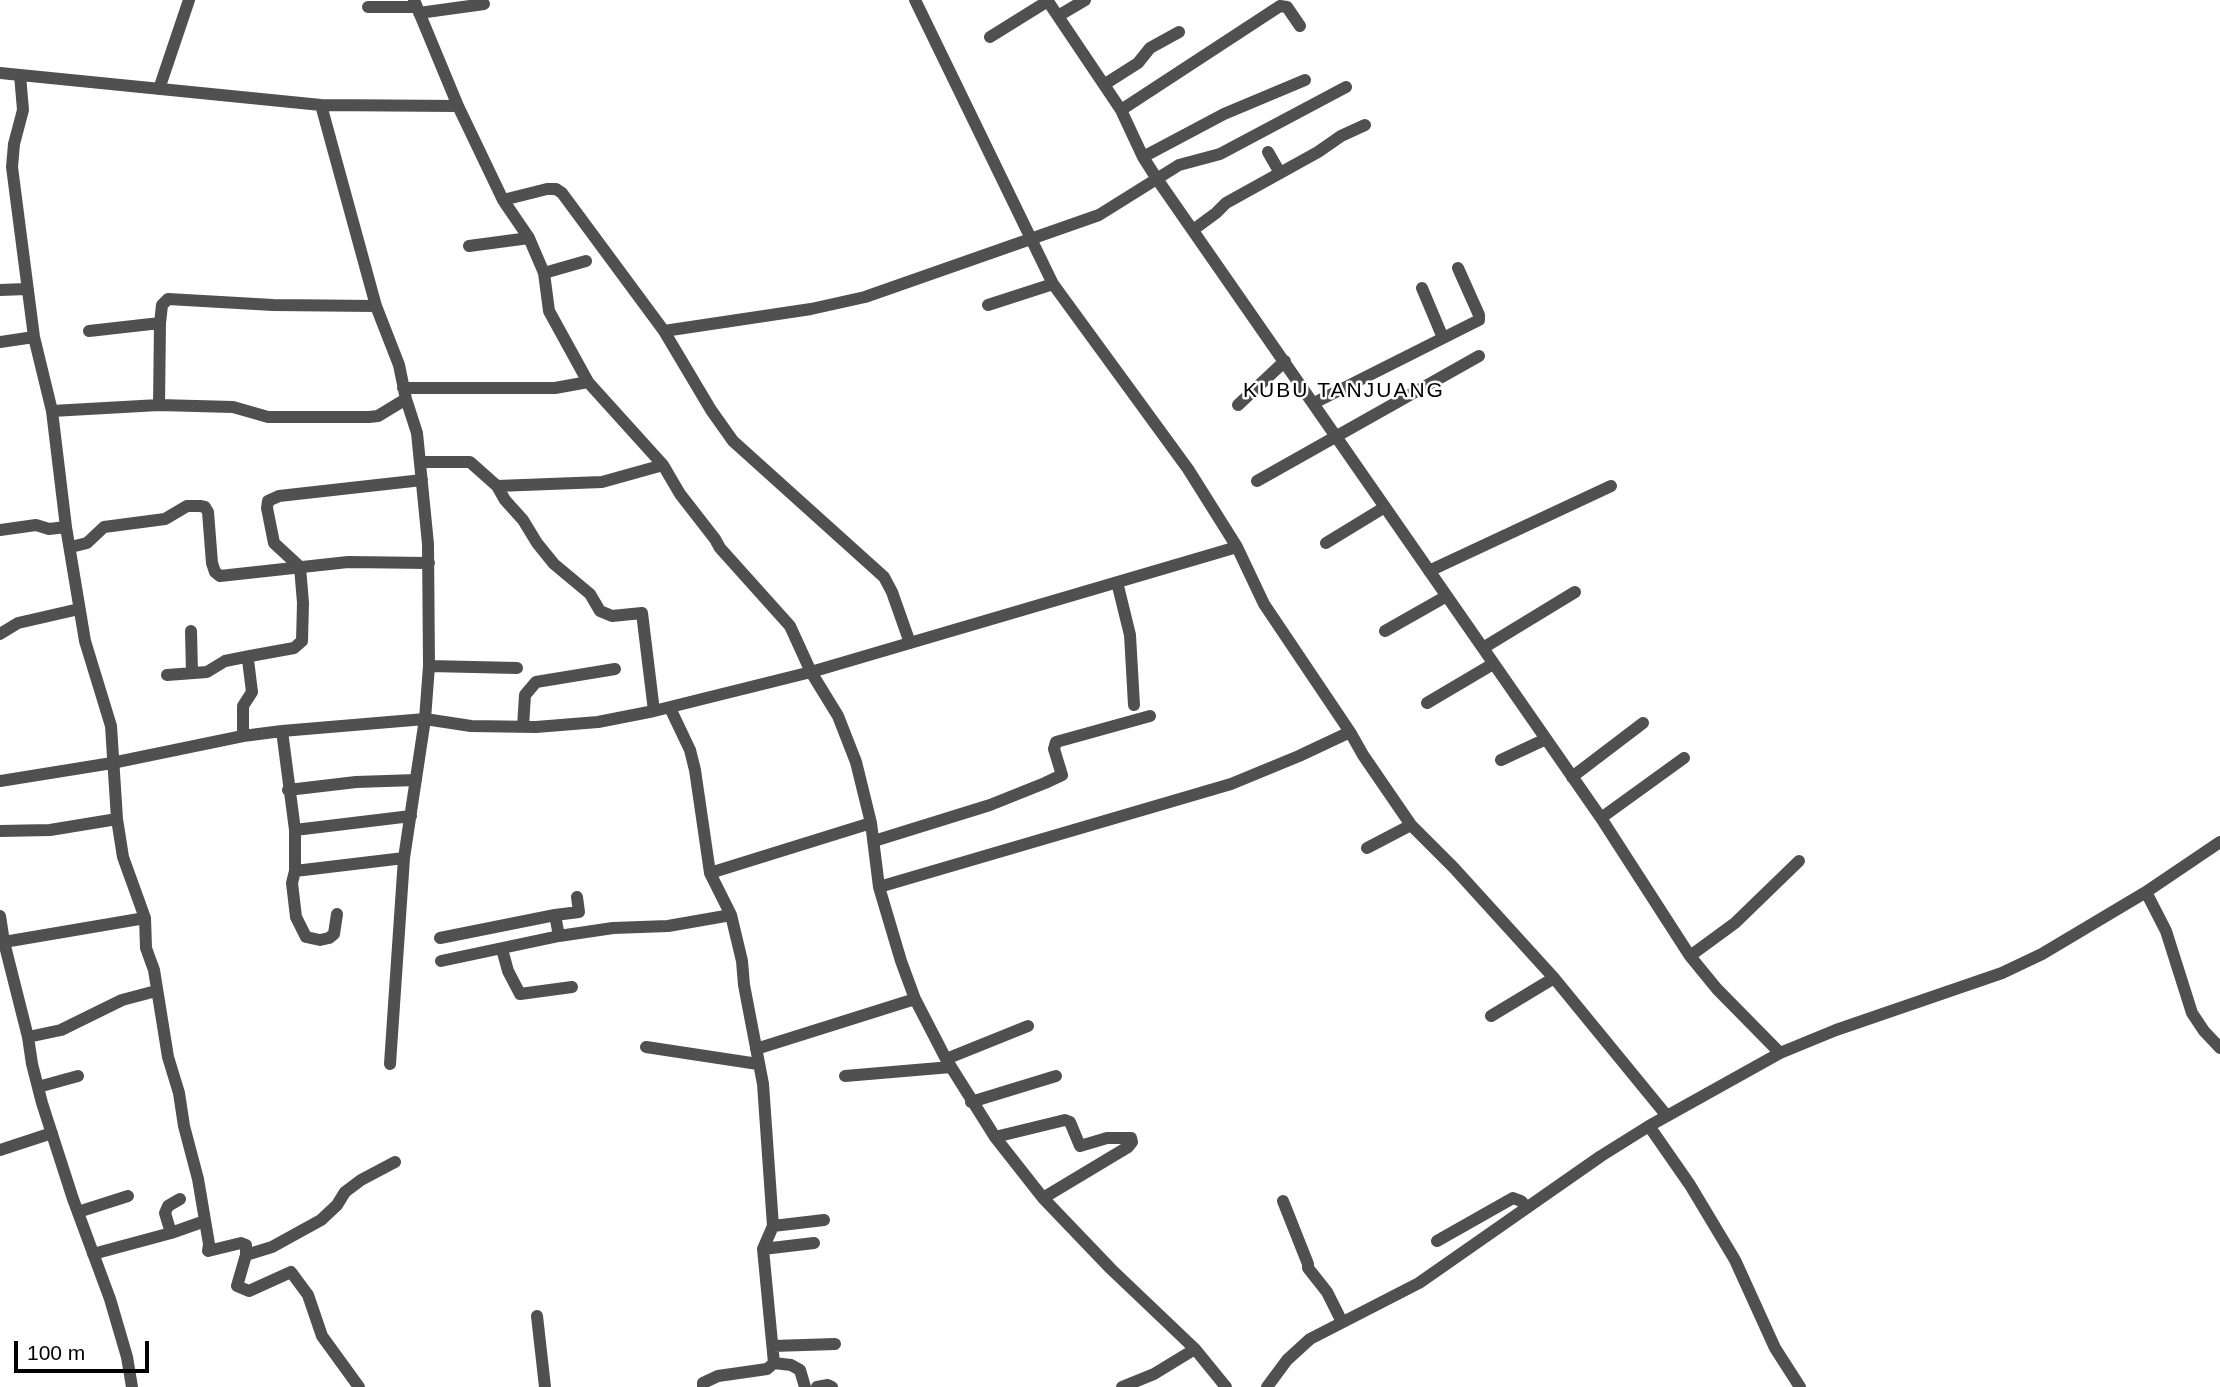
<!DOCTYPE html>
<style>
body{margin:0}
#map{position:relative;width:2220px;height:1387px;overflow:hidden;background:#fff;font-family:Helvetica,sans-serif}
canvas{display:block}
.scale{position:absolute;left:14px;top:1341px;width:135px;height:32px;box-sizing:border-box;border:4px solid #000;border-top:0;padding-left:9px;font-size:21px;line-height:24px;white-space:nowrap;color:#000;-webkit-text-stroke:5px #fff;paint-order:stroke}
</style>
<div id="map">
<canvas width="2220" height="1387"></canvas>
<div class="scale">100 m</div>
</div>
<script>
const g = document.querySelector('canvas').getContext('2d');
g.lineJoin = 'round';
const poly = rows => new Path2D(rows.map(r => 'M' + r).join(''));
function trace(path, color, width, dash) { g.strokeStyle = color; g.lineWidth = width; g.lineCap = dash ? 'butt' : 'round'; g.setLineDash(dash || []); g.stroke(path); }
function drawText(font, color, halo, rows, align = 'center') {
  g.font = font + ' Helvetica,sans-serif'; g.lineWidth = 5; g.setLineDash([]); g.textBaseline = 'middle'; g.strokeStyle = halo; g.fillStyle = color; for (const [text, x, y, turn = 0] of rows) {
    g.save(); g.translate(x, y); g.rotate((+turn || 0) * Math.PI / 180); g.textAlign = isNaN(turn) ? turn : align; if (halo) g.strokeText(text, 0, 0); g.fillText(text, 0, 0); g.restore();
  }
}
const minor = poly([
 [414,0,458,106,503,200,529,238,544,273,549,311,588,382,663,465,680,494,715,539,720,548,790,626,811,672,838,716,856,762,871,823,879,887,901,961,915,999,946,1059,995,1137,1043,1198,1111,1269,1195,1349,1226,1387],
 [915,0,1053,284,1188,469,1237,547,1264,604,1350,732,1363,755,1411,825,1454,868,1554,978,1667,1116],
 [1047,0,1121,110,1143,157,1157,179,1601,818,1690,956,1717,989,1780,1053],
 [368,7,416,7],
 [419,13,484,4],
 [1058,16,1085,0],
 [990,37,1048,1],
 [0,73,321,105,458,106],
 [20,75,23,110,14,144,12,167,34,337,52,411,66,527,85,641,111,726,117,819,123,857,145,918,146,948,154,970,168,1057,179,1093,184,1126,198,1179,209,1244,208,1251,241,1243,246,1245,246,1255,237,1286,249,1291,291,1272,308,1295,322,1336,359,1387],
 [1105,84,1138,63,1150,48,1179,32],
 [159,89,189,0],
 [321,105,376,306,399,365,406,399,417,433,428,544,429,666,425,719,404,858,390,1064],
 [1121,110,1280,6,1287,7,1300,26],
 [1268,152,1280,173],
 [1143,157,1224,114,1305,80],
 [503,200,547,189,556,189,562,193,664,331,711,410,733,441,884,577,892,592,910,643],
 [1193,230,1216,213,1226,203,1318,152,1341,136,1365,125],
 [469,246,529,238],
 [544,273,586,261],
 [1422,288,1443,338],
 [0,290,26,289],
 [988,305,1053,284],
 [89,331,160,323],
 [664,331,811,309,865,297,1099,215,1179,165,1220,154,1346,87],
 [0,342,34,337],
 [403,388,555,388,588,382],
 [1314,403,1479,320,1479,315,1458,268],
 [159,405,160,323,162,305,168,299,273,305,376,306],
 [1238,405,1285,361],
 [52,411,159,405,233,407,268,417,369,417,378,416,406,399],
 [422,462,470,462,497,486,602,482,663,465],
 [1257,481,1479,356],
 [497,486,505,500,523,520,537,543,554,564,590,594,600,611,612,616,642,613,654,711],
 [0,530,36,525,49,529,66,527],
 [1326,543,1385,507],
 [71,547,87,543,104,527,165,519,187,506,200,506,205,507,208,512,212,563,215,572,220,576,348,562,429,563],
 [1429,571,1611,486],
 [1117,582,1130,635,1134,705],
 [191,631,192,673],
 [1385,631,1445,597],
 [0,634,18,623,79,609],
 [1483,648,1575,592],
 [429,666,517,668],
 [167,675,207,672,225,661,250,656],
 [1427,703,1493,664],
 [670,708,690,750,695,770,710,873,731,915,742,961,744,985,763,1084,773,1226,763,1249,774,1363],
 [523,727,525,695,536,682,615,669],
 [282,731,295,830,295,871,404,858],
 [243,736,243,706,252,692,248,660,250,656,294,648,302,641,303,603,300,567,274,543,267,508,268,501,279,496,422,480],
 [1501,760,1546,739],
 [1572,777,1643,723],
 [0,781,112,763,243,736,282,731,425,719,471,726,536,727,598,722,654,711,811,672,1237,547],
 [288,790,356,782,416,780],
 [1601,818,1684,758],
 [295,830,411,816],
 [0,831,50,830,117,819],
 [874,841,990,805,1045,783,1062,775,1054,749,1056,742,1150,716],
 [1367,848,1411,825],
 [295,871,292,883,296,917,306,937,320,940,329,938,334,934,337,914],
 [710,873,871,823],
 [879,887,1231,784,1299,756,1350,732],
 [2146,892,2166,931,2192,1013,2204,1031,2220,1048],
 [555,915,579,912,577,897],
 [0,916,4,942,28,1037,32,1064,42,1103,73,1199,110,1299,127,1357,132,1387],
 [440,938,555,915,559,936],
 [4,942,145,918],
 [502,949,508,971,520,994,572,987],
 [1690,956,1735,923,1799,861],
 [441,961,559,936,613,928,668,926,731,915],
 [1491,1016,1554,978],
 [28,1037,61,1030,122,1000,156,991],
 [646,1047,758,1064],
 [756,1049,915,999],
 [946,1059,1028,1026],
 [845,1076,951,1067],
 [38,1087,78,1076],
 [971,1102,1056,1076],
 [1649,1126,1690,1185,1735,1260,1775,1348,1800,1387],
 [995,1137,1065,1120,1070,1122,1080,1146,1107,1138,1131,1138,1132,1142,1128,1147,1043,1198],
 [0,1150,52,1133],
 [1283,1201,1308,1264,1308,1268,1327,1292,1342,1322],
 [78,1212,128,1196],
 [773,1226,824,1220],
 [171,1233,165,1213,168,1206,180,1199],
 [1437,1241,1513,1198,1521,1201,1527,1208],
 [763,1249,814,1243],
 [93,1254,171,1233,205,1221],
 [246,1255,272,1247,321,1220,337,1205,345,1192,361,1180,395,1162],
 [537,1316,545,1387],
 [773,1346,835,1344],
 [703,1387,703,1383,718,1376,767,1369,774,1363,791,1365,800,1370,805,1387],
 [817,1387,828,1385,832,1387],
 [1122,1387,1154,1374,1195,1349],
 [1267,1387,1287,1360,1310,1339,1419,1283,1601,1156,1649,1126,1780,1053,1836,1030,2002,973,2042,954,2146,892,2220,842]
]);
const quarterNames = [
 ["KUBU TANJUANG",1344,391]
];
trace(minor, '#505050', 12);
g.letterSpacing = '2px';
drawText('21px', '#000', '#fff', quarterNames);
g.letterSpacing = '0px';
</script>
